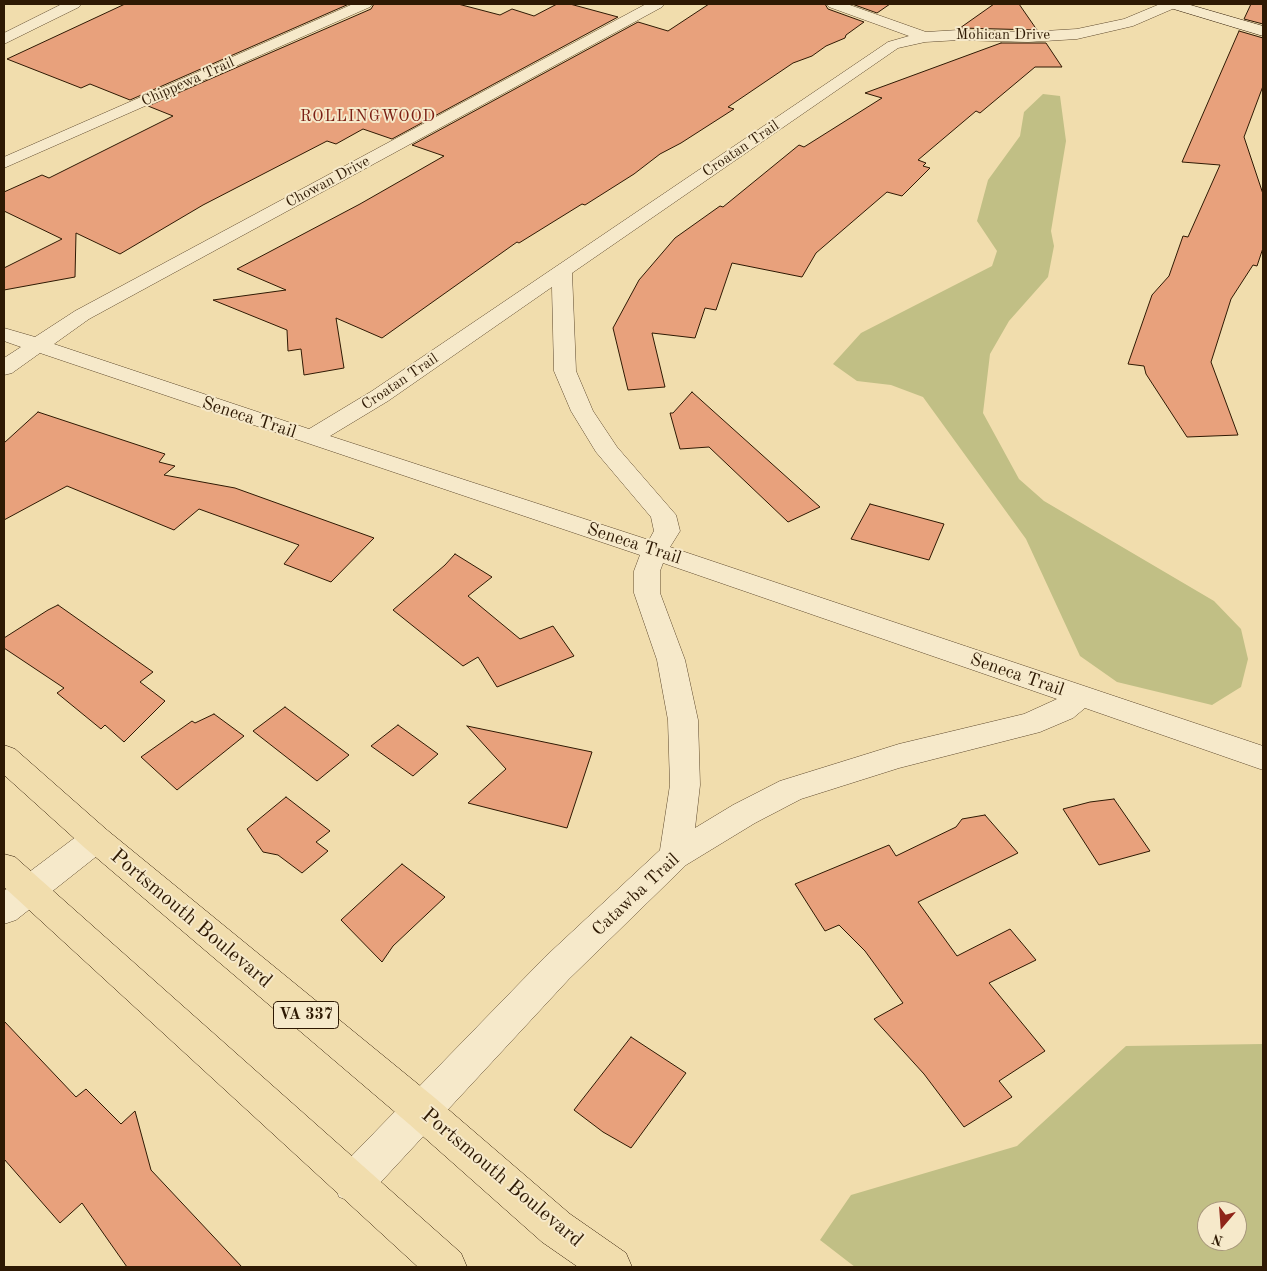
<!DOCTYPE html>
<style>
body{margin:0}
#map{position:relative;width:1267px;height:1271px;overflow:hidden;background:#f1ddad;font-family:"Old Standard TT",serif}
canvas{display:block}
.frame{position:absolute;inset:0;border:5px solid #2e1903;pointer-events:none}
.north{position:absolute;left:1197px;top:1201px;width:50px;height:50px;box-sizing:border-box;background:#f6e9ca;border:1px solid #a6967a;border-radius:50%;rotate:198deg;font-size:14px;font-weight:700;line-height:20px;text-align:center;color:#2e1903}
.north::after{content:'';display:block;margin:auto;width:18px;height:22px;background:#8f2418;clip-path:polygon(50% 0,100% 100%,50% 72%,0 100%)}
</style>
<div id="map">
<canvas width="1267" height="1271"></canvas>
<div class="frame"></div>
<div class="north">N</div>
</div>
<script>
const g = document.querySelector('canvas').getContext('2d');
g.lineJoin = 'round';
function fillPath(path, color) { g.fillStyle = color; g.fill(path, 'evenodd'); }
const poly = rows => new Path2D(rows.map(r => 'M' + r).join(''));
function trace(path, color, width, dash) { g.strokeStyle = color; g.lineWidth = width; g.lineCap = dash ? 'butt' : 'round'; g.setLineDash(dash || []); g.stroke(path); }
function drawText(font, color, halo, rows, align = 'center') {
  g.font = font + ' "Old Standard TT",serif'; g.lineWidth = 4; g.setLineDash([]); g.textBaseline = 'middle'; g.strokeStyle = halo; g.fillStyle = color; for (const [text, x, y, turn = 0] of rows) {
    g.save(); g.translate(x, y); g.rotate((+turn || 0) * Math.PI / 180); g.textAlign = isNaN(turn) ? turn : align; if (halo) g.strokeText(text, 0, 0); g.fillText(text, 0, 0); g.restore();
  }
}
const green = poly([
 [1043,94,1060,96,1066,141,1051,231,1054,246,1048,277,1009,321,990,354,983,413,1019,479,1044,501,1214,601,1241,629,1248,659,1241,687,1212,705,1117,682,1080,656,1026,539,923,397,891,385,857,381,833,364,861,333,992,266,997,251,977,221,988,180,1020,136,1024,112],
 [1263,1044,1263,1267,855,1267,820,1240,851,1195,1017,1146,1126,1046],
 [1207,1211,1237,1211,1237,1241,1207,1241]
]);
const building = poly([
 [125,4,349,4,130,100,90,84,81,88,7,59,125,4],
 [374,4,458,4,500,15,512,9,534,16,557,4,570,4,618,17,392,139,363,129,336,144,327,141,203,205,120,254,76,233,75,277,4,290,4,268,62,239,4,211,4,192,42,175,49,178,173,116,148,106,371,9,374,4],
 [709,4,825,4,828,9,864,22,846,35,845,38,826,46,812,56,793,63,728,107,734,109,681,143,660,154,634,174,585,205,582,204,519,243,517,242,382,338,336,318,344,368,304,375,301,349,288,351,287,330,213,300,286,290,237,269,360,204,444,156,412,145,638,22,668,31,709,4],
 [852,4,890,4,877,13,852,4],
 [994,4,1019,4,1037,30,960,28,994,4],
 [1251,4,1263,4,1263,24,1244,19,1251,4],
 [1239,31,1263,38,1263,86,1244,137,1263,194,1263,248,1257,266,1253,265,1231,299,1211,362,1238,435,1187,437,1146,374,1144,366,1128,364,1152,295,1169,276,1183,236,1188,237,1220,165,1182,162,1239,31],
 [1001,43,1046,43,1062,67,1035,67,980,113,976,111,918,160,926,163,923,166,930,168,902,196,887,192,816,253,802,277,732,263,716,310,705,308,695,338,652,333,665,387,628,390,613,328,639,280,675,238,720,206,723,207,799,145,804,147,882,98,865,93,1001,43],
 [692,392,712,410,820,507,788,522,709,447,680,449,670,413,673,413,692,392],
 [38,412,165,454,159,462,175,466,164,475,235,488,374,538,331,582,284,564,299,545,199,509,174,530,67,486,4,520,4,443,38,412],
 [870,504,944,524,929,560,851,539,870,504],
 [455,554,492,577,468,596,520,639,553,626,574,656,497,687,478,657,463,666,393,610,445,565,455,554],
 [58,605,153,672,140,682,165,701,124,742,105,725,101,729,57,693,64,688,4,648,4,638,48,610,58,605],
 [285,707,349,755,317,781,253,731,285,707],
 [214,714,244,736,177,790,141,757,192,721,195,723,214,714],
 [398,725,438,754,413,776,371,746,398,725],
 [467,726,592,752,567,828,468,803,506,769,467,726],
 [286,797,330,831,316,842,328,851,302,873,278,855,263,852,247,829,286,797],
 [1114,799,1150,851,1099,865,1063,809,1090,802,1114,799],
 [985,815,1018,853,918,902,957,956,1010,929,1036,960,989,983,1045,1051,999,1081,1012,1097,964,1127,924,1074,874,1019,903,1003,865,951,839,925,825,931,795,884,889,845,896,856,956,827,962,819,985,815],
 [402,864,445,897,393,946,382,962,341,920,402,864],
 [4,1021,76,1097,86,1089,121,1124,135,1111,151,1170,242,1267,127,1267,82,1203,60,1223,4,1159,4,1021],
 [631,1037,686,1073,631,1148,603,1132,574,1110,631,1037]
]);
const street = poly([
 [62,4,81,4,79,7,4,44,4,33,62,4],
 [353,4,372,4,370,7,4,168,4,157,353,4],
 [646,4,664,4,662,7,89,319,54,344,309,429,372,391,888,42,909,36,829,7,827,4,847,4,926,32,959,30,1028,32,1077,29,1124,19,1160,4,1179,4,1177,7,1133,26,1077,39,1028,42,959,40,925,42,898,48,572,273,576,371,593,411,617,447,676,515,680,531,670,547,1263,746,1263,770,1085,708,1073,718,1040,732,899,768,801,799,755,823,686,865,569,979,367,1197,353,1202,339,1197,334,1183,339,1169,545,957,660,850,670,785,668,720,657,660,634,593,634,571,640,555,40,353,12,373,4,375,4,358,21,347,4,341,4,328,35,337,75,311,646,4],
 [552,287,554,371,571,411,596,452,651,517,654,531,649,540,330,436,388,401,552,287],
 [663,563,1057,699,1024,714,899,744,780,781,733,805,695,828,700,785,698,720,685,660,660,593,660,571,663,563],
 [96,826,107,830,112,839,107,848,16,920,4,924,4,891,85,830,96,826]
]);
const secondary = poly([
 [1165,4,1187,4,1263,26,1263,36,1167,7,1165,4]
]);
const primary = poly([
 [4,745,15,749,107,830,435,1098,570,1214,626,1253,632,1267,578,1267,542,1242,409,1124,85,848,4,775,4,745],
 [4,854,15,857,461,1253,467,1267,418,1267,4,887,4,854]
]);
const farStreetnames = [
 ["Mohican Drive",1003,35],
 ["Chippewa Trail",188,82,-24],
 ["Croatan Trail",741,149,-34],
 ["Chowan Drive",328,182,-28],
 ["Croatan Trail",400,382,-34]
];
const farNeighbourhoodnames = [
 ["ROLLINGWOOD",368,117]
];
const shields = [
 [306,1015,65]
];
const shieldNames = [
 ["VA 337",306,1015]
];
const streetNames = [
 ["Seneca Trail",249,418,18],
 ["Seneca Trail",634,544,18],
 ["Seneca Trail",1017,675,19],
 ["Catawba Trail",636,895,-43]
];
const nearStreetnames = [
 ["Portsmouth Boulevard",191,919,40],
 ["Portsmouth Boulevard",502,1178,40]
];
fillPath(green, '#c1bf85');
fillPath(building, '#e8a17c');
trace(building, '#2e1903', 1);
trace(street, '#5f4a2e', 1);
trace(secondary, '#2e1903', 1);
trace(primary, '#2e1903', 1);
fillPath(street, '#f6e9ca');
fillPath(secondary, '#f6e9ca');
fillPath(primary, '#f1ddad');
drawText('15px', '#2e1903', '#f6e9ca', farStreetnames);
g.letterSpacing = '1px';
drawText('16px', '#7a1f14', '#f6e9ca', farNeighbourhoodnames);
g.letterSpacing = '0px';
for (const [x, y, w] of shields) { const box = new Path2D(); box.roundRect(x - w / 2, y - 13.5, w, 27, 4); g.fillStyle = '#f6e9ca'; g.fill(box); trace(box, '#2e1903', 1); }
drawText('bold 16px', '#2e1903', null, shieldNames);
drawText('18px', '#2e1903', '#f6e9ca', streetNames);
drawText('21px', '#2e1903', '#f6e9ca', nearStreetnames);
</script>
